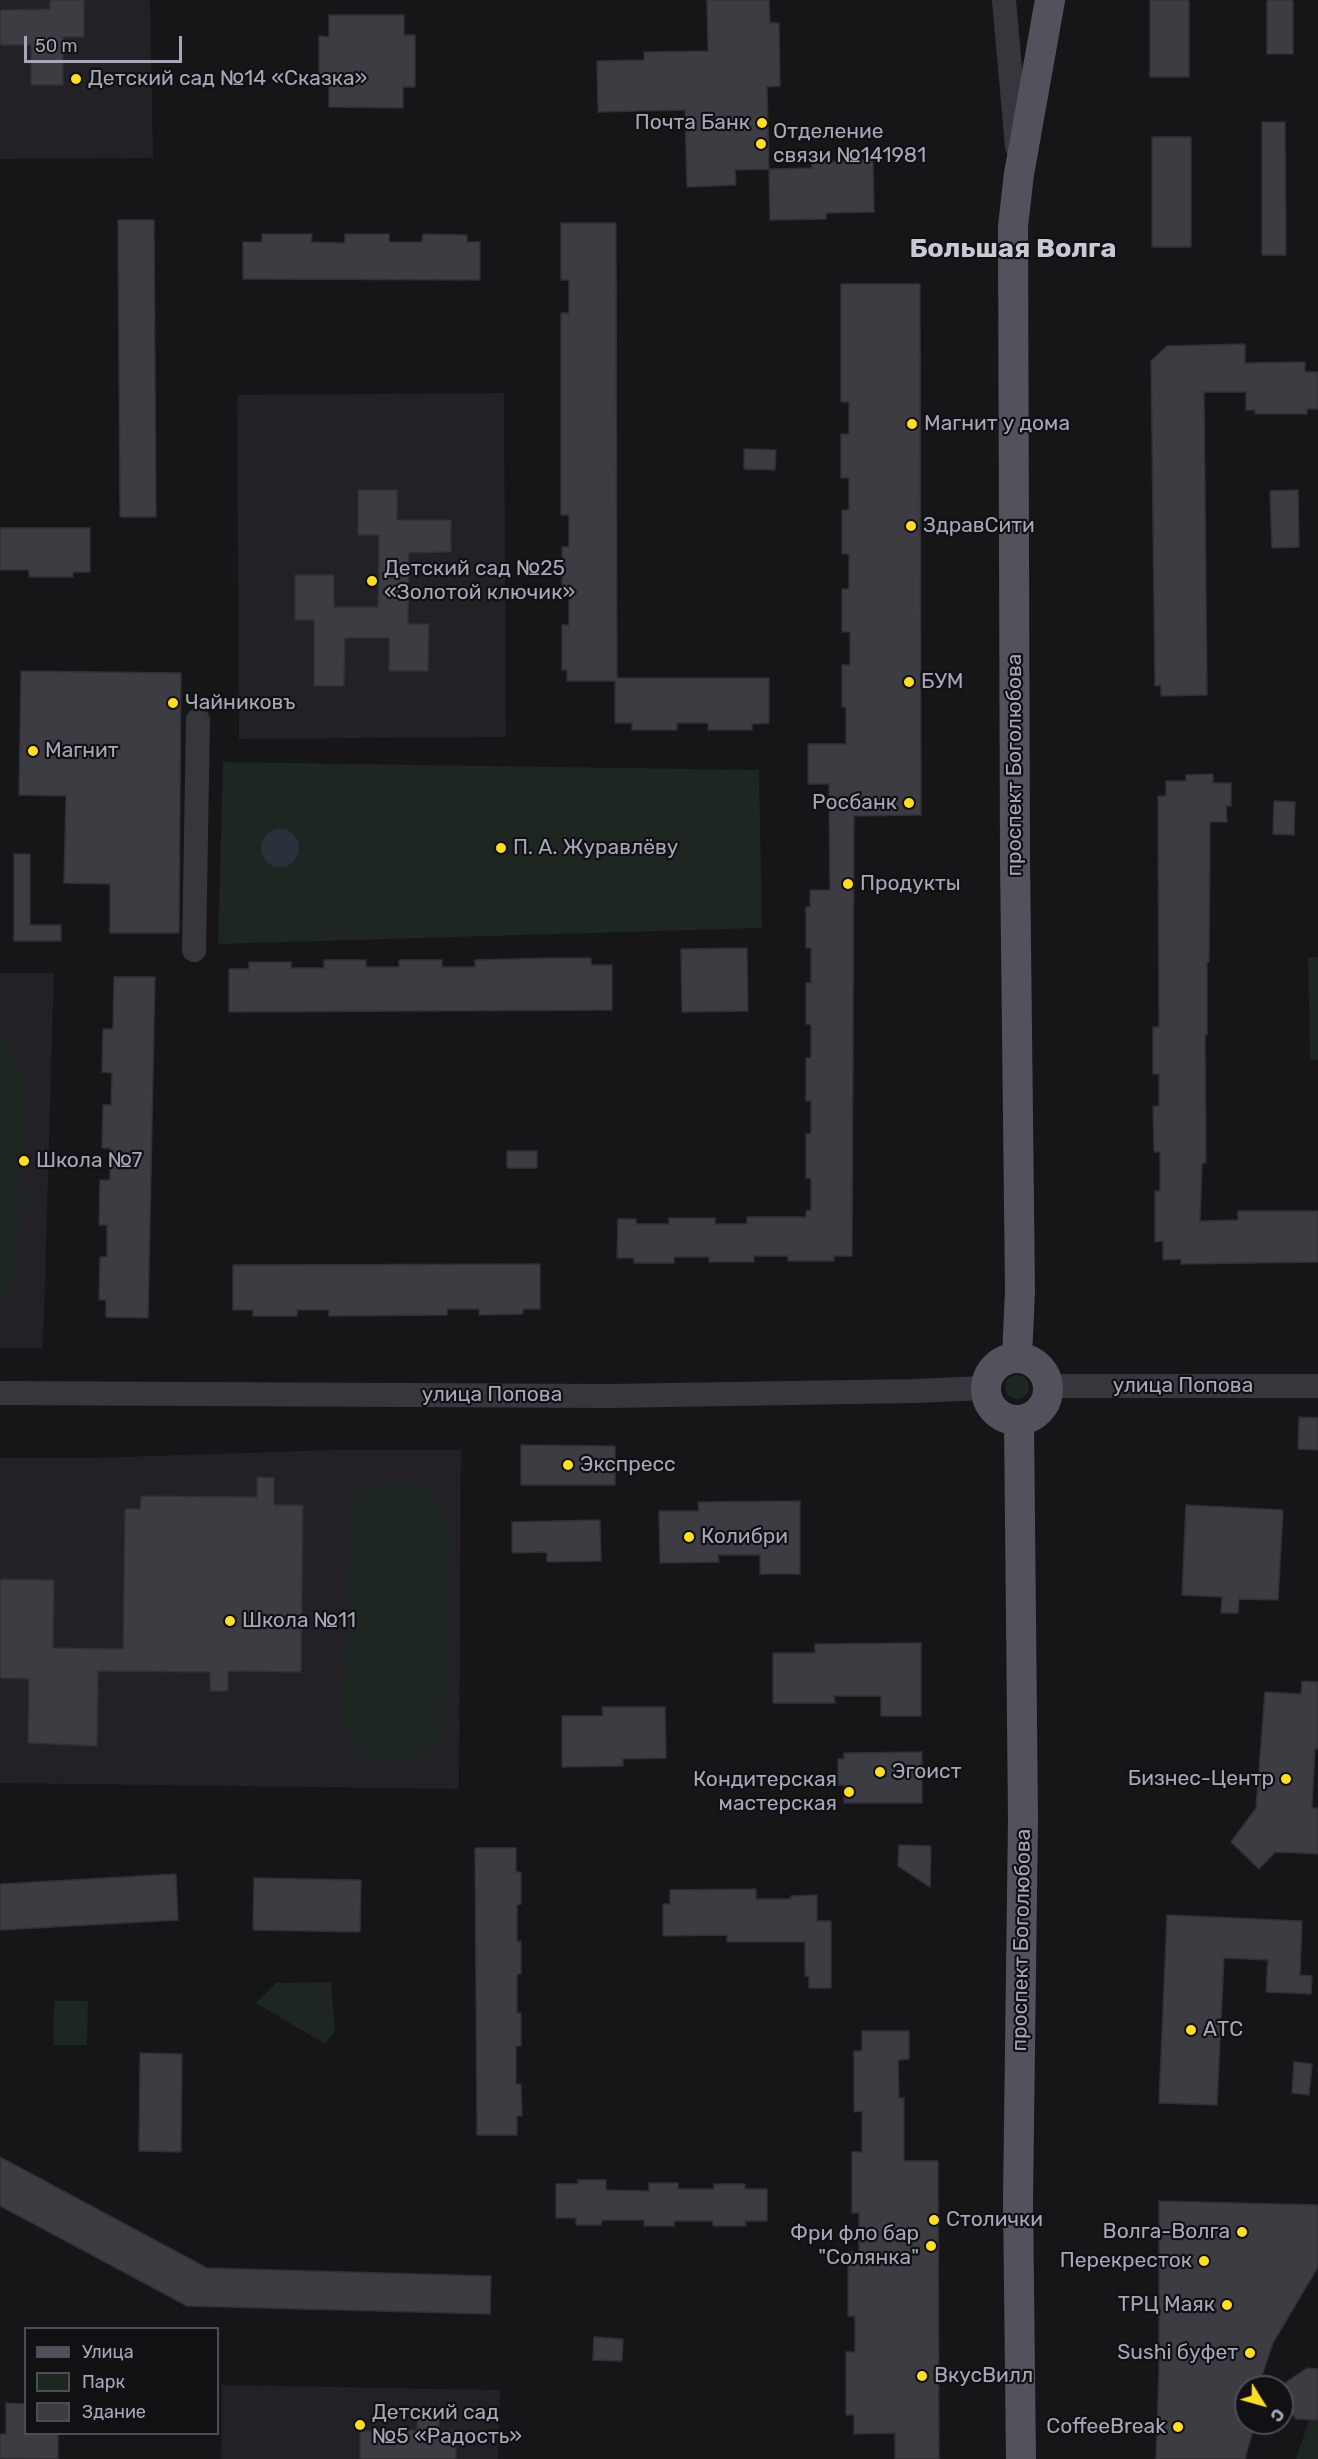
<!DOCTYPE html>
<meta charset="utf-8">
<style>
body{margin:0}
#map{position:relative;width:1318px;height:2459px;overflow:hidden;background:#161518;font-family:Rubik,sans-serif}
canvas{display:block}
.legend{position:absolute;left:24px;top:2327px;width:195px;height:108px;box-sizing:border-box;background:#111013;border:2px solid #4d4d55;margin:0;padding:8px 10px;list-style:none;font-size:18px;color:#a6a8b9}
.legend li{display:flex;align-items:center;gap:12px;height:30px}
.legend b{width:30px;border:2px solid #4d4d55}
.north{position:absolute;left:1234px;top:2375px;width:60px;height:60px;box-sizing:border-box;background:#111013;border:2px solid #4d4d55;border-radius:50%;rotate:127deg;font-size:16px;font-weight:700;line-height:24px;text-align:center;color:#a6a8b9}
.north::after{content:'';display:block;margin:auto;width:21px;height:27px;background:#ffdd26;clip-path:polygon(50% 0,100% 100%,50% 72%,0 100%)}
.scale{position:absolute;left:24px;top:36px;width:158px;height:27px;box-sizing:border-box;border:3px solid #a6a8b9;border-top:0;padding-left:8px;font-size:18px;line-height:21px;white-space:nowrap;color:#a6a8b9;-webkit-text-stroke:4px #111013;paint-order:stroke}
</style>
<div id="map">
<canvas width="1318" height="2459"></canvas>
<ul class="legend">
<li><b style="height:8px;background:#52525c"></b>Улица</li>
<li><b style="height:16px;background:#1d2620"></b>Парк</li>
<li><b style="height:16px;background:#3d3c43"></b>Здание</li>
</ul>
<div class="north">С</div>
<div class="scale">50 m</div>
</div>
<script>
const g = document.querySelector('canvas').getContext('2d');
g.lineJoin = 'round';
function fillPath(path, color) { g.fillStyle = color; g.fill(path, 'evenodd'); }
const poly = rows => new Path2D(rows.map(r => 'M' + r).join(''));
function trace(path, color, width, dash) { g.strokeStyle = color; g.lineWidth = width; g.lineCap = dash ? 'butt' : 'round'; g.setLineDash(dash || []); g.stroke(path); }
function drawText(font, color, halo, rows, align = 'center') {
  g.font = font + ' Rubik,sans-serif'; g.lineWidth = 4.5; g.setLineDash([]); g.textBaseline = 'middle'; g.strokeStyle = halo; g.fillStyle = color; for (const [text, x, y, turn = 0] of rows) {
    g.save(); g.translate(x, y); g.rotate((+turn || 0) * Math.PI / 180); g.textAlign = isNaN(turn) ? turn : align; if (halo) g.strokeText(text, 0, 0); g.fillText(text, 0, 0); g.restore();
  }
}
const built = poly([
 [0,0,150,0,153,158,0,159],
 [504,393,506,737,239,739,237,395],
 [0,973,54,973,43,1348,0,1348],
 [332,1450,461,1450,459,1789,0,1783,0,1458,90,1458],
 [222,2385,500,2390,498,2459,221,2459]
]);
const green = poly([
 [223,762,759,770,762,928,218,944],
 [1308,957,1318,957,1318,1060,1310,1060],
 [0,1036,12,1048,23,1079,17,1276,0,1299],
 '1005 1387a12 12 0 1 1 24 0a12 12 0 1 1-24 0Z',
 [400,1483,421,1484,440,1504,451,1535,445,1732,426,1757,384,1763,367,1755,356,1744,346,1729,347,1534,351,1513,362,1495,382,1484],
 [331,1982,335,2031,325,2044,256,2003,276,1983],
 [54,2001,88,2001,87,2045,53,2045],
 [1318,2394,1318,2459,1296,2459]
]);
const water = poly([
 '261 848a19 19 0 1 1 38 0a19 19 0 1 1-38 0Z'
]);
const building = poly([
 [50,0,84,0,84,37,63,37,63,85,31,85,31,45,0,45,0,10,50,9,50,0],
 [707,0,769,0,770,23,779,23,780,86,767,87,769,169,735,170,736,185,687,187,685,110,598,112,597,61,644,60,644,52,708,51,707,0],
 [1150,0,1189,0,1189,77,1150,77,1150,0],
 [1267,0,1293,0,1293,54,1267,54,1267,0],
 [329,15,404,15,404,35,415,35,415,87,403,87,403,108,329,107,329,85,319,85,319,36,329,37,329,15],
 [1262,122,1285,122,1286,255,1262,255,1262,122],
 [1152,137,1191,137,1191,247,1152,247,1152,137],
 [873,160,874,212,826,213,826,219,770,220,769,169,812,168,812,162,873,160],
 [118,220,154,220,156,517,120,517,118,220],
 [561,223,616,223,617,678,769,678,769,723,752,724,752,730,708,730,708,723,677,723,677,730,632,730,632,723,615,723,615,681,567,681,567,670,562,670,562,625,569,625,569,591,562,591,562,547,569,547,569,515,561,515,561,313,569,313,569,280,561,280,561,223],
 [262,234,312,234,311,242,345,243,345,234,389,234,389,242,422,242,423,234,467,235,467,242,480,242,480,280,243,279,243,242,262,242,262,234],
 [841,284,920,284,921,815,854,816,852,1256,834,1256,834,1261,788,1261,788,1256,754,1256,754,1262,709,1262,709,1257,674,1257,674,1263,634,1263,634,1258,617,1258,618,1219,636,1219,636,1224,669,1224,669,1218,715,1218,715,1224,747,1224,747,1217,806,1217,806,1211,811,1210,811,1178,806,1178,806,1134,811,1134,811,1101,806,1101,806,1058,811,1058,811,1024,806,1024,806,983,811,983,811,948,806,948,806,907,810,907,810,890,830,890,829,784,808,784,808,744,846,744,846,707,842,707,842,665,850,665,850,632,842,632,842,589,849,589,849,554,842,554,842,510,849,510,849,478,841,478,841,434,849,434,849,402,841,402,841,284],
 [1245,344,1245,363,1305,362,1305,372,1318,372,1318,409,1307,409,1307,414,1255,414,1255,410,1246,410,1246,392,1204,392,1207,695,1161,696,1161,685,1155,686,1151,361,1167,346,1245,344],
 [744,449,776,450,775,470,744,469,744,449],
 [358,490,397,490,397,520,451,520,451,552,409,553,408,624,429,624,428,671,389,671,389,638,345,638,344,686,314,686,314,620,295,620,295,575,334,575,334,607,378,607,379,535,358,535,358,490],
 [1298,490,1299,547,1272,548,1270,491,1298,490],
 [0,528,90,528,90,572,73,572,73,577,29,577,29,570,0,570,0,528],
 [21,671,181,673,179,933,110,933,110,884,64,883,66,796,19,795,21,671],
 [1213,774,1213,783,1231,783,1231,806,1226,806,1227,822,1210,822,1209,962,1207,962,1207,1035,1205,1035,1206,1163,1202,1163,1200,1221,1238,1220,1238,1211,1318,1211,1318,1262,1181,1264,1181,1259,1163,1260,1163,1241,1155,1242,1155,1191,1160,1191,1160,1152,1154,1152,1153,1106,1159,1106,1159,1074,1153,1074,1153,1027,1159,1027,1158,796,1166,796,1166,781,1186,781,1186,775,1213,774],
 [1274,801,1295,802,1294,835,1273,834,1274,801],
 [14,854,30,854,30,925,61,925,61,941,14,941,14,854],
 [747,948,748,1011,682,1012,681,949,747,948],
 [551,958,591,958,591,965,612,965,612,1010,229,1012,229,969,249,969,249,962,291,962,291,968,324,968,324,960,366,960,366,967,399,967,399,960,442,960,442,967,475,967,475,960,551,958],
 [114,977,155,977,148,1318,106,1317,106,1300,99,1300,100,1257,107,1257,107,1225,99,1225,100,1180,110,1180,110,1148,102,1148,103,1105,111,1105,112,1073,102,1072,103,1029,113,1029,114,977],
 [507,1151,537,1151,537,1168,507,1168,507,1151],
 [540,1264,540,1309,523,1309,523,1314,479,1315,479,1309,447,1309,447,1315,329,1316,329,1310,297,1310,297,1316,253,1316,253,1310,233,1310,233,1265,540,1264],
 [1299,1417,1318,1418,1318,1450,1298,1449,1299,1417],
 [521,1445,615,1446,615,1485,521,1485,521,1445],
 [257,1477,274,1478,274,1505,303,1505,301,1672,228,1671,228,1691,210,1691,210,1672,98,1671,97,1746,28,1743,29,1679,0,1678,0,1579,54,1580,53,1648,123,1649,125,1509,140,1509,141,1496,257,1497,257,1477],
 [800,1501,800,1574,760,1574,760,1555,718,1555,719,1562,660,1563,659,1511,699,1511,698,1502,800,1501],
 [1186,1505,1283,1510,1278,1600,1239,1599,1238,1613,1221,1613,1222,1597,1182,1595,1186,1505],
 [600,1520,601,1561,547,1562,547,1552,512,1553,512,1522,600,1520],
 [921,1643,921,1716,881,1716,881,1696,834,1696,835,1703,773,1703,773,1653,815,1653,815,1644,921,1643],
 [1302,1681,1318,1682,1318,1749,1315,1749,1312,1808,1318,1808,1318,1854,1275,1852,1259,1869,1231,1842,1256,1808,1265,1692,1301,1694,1302,1681],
 [602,1707,665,1707,666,1758,623,1759,623,1766,562,1767,562,1716,603,1716,602,1707],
 [922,1752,922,1803,844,1803,844,1785,838,1785,838,1759,844,1759,844,1753,922,1752],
 [899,1845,931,1846,930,1887,898,1866,899,1845],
 [475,1848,516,1848,516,1872,521,1872,521,1904,517,1905,517,1942,521,1941,521,1974,517,1974,517,2013,521,2013,521,2046,516,2046,516,2084,521,2084,522,2116,517,2116,517,2135,477,2135,475,1848],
 [176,1874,178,1920,0,1930,0,1884,176,1874],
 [254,1878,361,1880,360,1932,253,1930,254,1878],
 [756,1889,756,1899,791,1899,791,1896,817,1895,817,1921,831,1921,831,1988,809,1988,809,1976,805,1976,805,1942,727,1942,727,1935,663,1936,663,1904,670,1904,670,1890,756,1889],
 [1167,1915,1302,1921,1300,1975,1312,1976,1311,1994,1266,1992,1268,1960,1224,1958,1217,2105,1159,2103,1167,1915],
 [862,2031,909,2031,909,2059,898,2060,899,2098,904,2098,904,2161,938,2161,939,2459,895,2459,895,2433,854,2434,854,2415,846,2415,846,2352,855,2352,855,2316,848,2316,848,2252,859,2252,859,2213,852,2213,852,2152,862,2152,862,2111,854,2112,854,2051,862,2051,862,2031],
 [140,2053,182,2054,181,2152,139,2151,140,2053],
 [1294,2062,1312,2064,1309,2095,1292,2093,1294,2062],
 [0,2157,207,2268,491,2276,490,2314,187,2306,0,2206,0,2157],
 [578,2180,606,2180,606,2190,649,2191,649,2183,678,2183,678,2189,714,2189,714,2184,745,2184,745,2189,767,2189,767,2221,745,2221,746,2226,713,2226,713,2221,674,2221,674,2226,644,2226,644,2220,602,2220,601,2225,576,2225,576,2218,556,2218,556,2184,578,2184,578,2180],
 [1159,2201,1318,2205,1318,2267,1273,2343,1258,2387,1246,2387,1246,2423,1255,2423,1245,2459,1156,2459,1159,2371,1159,2201],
 [594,2337,623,2339,622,2361,593,2360,594,2337],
 [1307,2368,1318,2369,1318,2420,1296,2419,1287,2408,1282,2408,1282,2385,1307,2368],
 [6,2403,26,2404,26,2433,58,2433,58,2459,0,2458,0,2434,6,2434,6,2403],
 [417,2419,439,2419,439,2431,456,2430,456,2459,360,2459,360,2431,417,2430,417,2419]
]);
const minor = poly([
 [1004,0,1017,147],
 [194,950,198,720],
 [1048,1386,1318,1386],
 [0,1393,608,1396,914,1391,985,1388]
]);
const major = poly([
 [1017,1357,1020,1291,1015,858,1013,226,1019,174,1050,0],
 '986 1389a31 31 0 1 1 62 0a31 31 0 1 1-62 0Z',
 [1019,1421,1023,1819,1018,2200,1021,2459]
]);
const markers = [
 [76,79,6,"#ffdd26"],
 [762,123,6,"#ffdd26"],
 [761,144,6,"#ffdd26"],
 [912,424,6,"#ffdd26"],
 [911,526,6,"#ffdd26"],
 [372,581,6,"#ffdd26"],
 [909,682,6,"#ffdd26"],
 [173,703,6,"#ffdd26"],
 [33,751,6,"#ffdd26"],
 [909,803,6,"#ffdd26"],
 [501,848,6,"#ffdd26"],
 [848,884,6,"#ffdd26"],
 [24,1161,6,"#ffdd26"],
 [568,1465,6,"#ffdd26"],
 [689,1537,6,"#ffdd26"],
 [230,1621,6,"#ffdd26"],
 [880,1772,6,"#ffdd26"],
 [1286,1779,6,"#ffdd26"],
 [849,1792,6,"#ffdd26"],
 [1191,2030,6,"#ffdd26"],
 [934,2220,6,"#ffdd26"],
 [1242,2232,6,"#ffdd26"],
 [931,2246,6,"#ffdd26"],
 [1204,2261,6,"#ffdd26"],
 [1227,2305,6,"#ffdd26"],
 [1250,2353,6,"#ffdd26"],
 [922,2376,6,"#ffdd26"],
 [360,2425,6,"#ffdd26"],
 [1178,2427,6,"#ffdd26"]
];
const poiNames = [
 ["Детский сад №14 «Сказка»",88,79],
 ["Почта Банк",750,123,"right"],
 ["Отделение",773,132],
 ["связи №141981",773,156],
 ["Магнит у дома",924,424],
 ["ЗдравСити",923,526],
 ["Детский сад №25",384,569],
 ["«Золотой ключик»",384,593],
 ["БУМ",921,682],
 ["Чайниковъ",185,703],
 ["Магнит",45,751],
 ["Росбанк",897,803,"right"],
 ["П. А. Журавлёву",513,848],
 ["Продукты",860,884],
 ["Школа №7",36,1161],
 ["Экспресс",580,1465],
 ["Колибри",701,1537],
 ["Школа №11",242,1621],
 ["Эгоист",892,1772],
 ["Бизнес-Центр",1274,1779,"right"],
 ["Кондитерская",837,1780,"right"],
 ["мастерская",837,1804,"right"],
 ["АТС",1203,2030],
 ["Столички",946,2220],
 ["Волга-Волга",1230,2232,"right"],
 ["Фри фло бар",919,2234,"right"],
 ["\"Солянка\"",919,2258,"right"],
 ["Перекресток",1192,2261,"right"],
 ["ТРЦ Маяк",1215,2305,"right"],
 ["Sushi буфет",1238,2353,"right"],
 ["ВкусВилл",934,2376],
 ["Детский сад",372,2413],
 ["№5 «Радость»",372,2437],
 ["CoffeeBreak",1166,2427,"right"]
];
const streetNames = [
 ["проспект Боголюбова",1015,765,-90],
 ["улица Попова",1183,1386],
 ["улица Попова",492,1395],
 ["проспект Боголюбова",1022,1940,-89]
];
const districtNames = [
 ["Большая Волга",1013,249]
];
fillPath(built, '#222125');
fillPath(green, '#1d2620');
fillPath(water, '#2a313d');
fillPath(building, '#3d3c43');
trace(building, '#302f34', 1.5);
trace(minor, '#36363d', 24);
trace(major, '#52525c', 30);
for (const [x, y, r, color] of markers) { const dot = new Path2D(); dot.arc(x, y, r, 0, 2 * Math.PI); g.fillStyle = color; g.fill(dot); trace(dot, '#111013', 2); }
drawText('21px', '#a6a8b9', '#111013', poiNames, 'left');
drawText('21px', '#a6a8b9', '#111013', streetNames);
drawText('bold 27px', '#c7c9d5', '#111013', districtNames);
</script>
